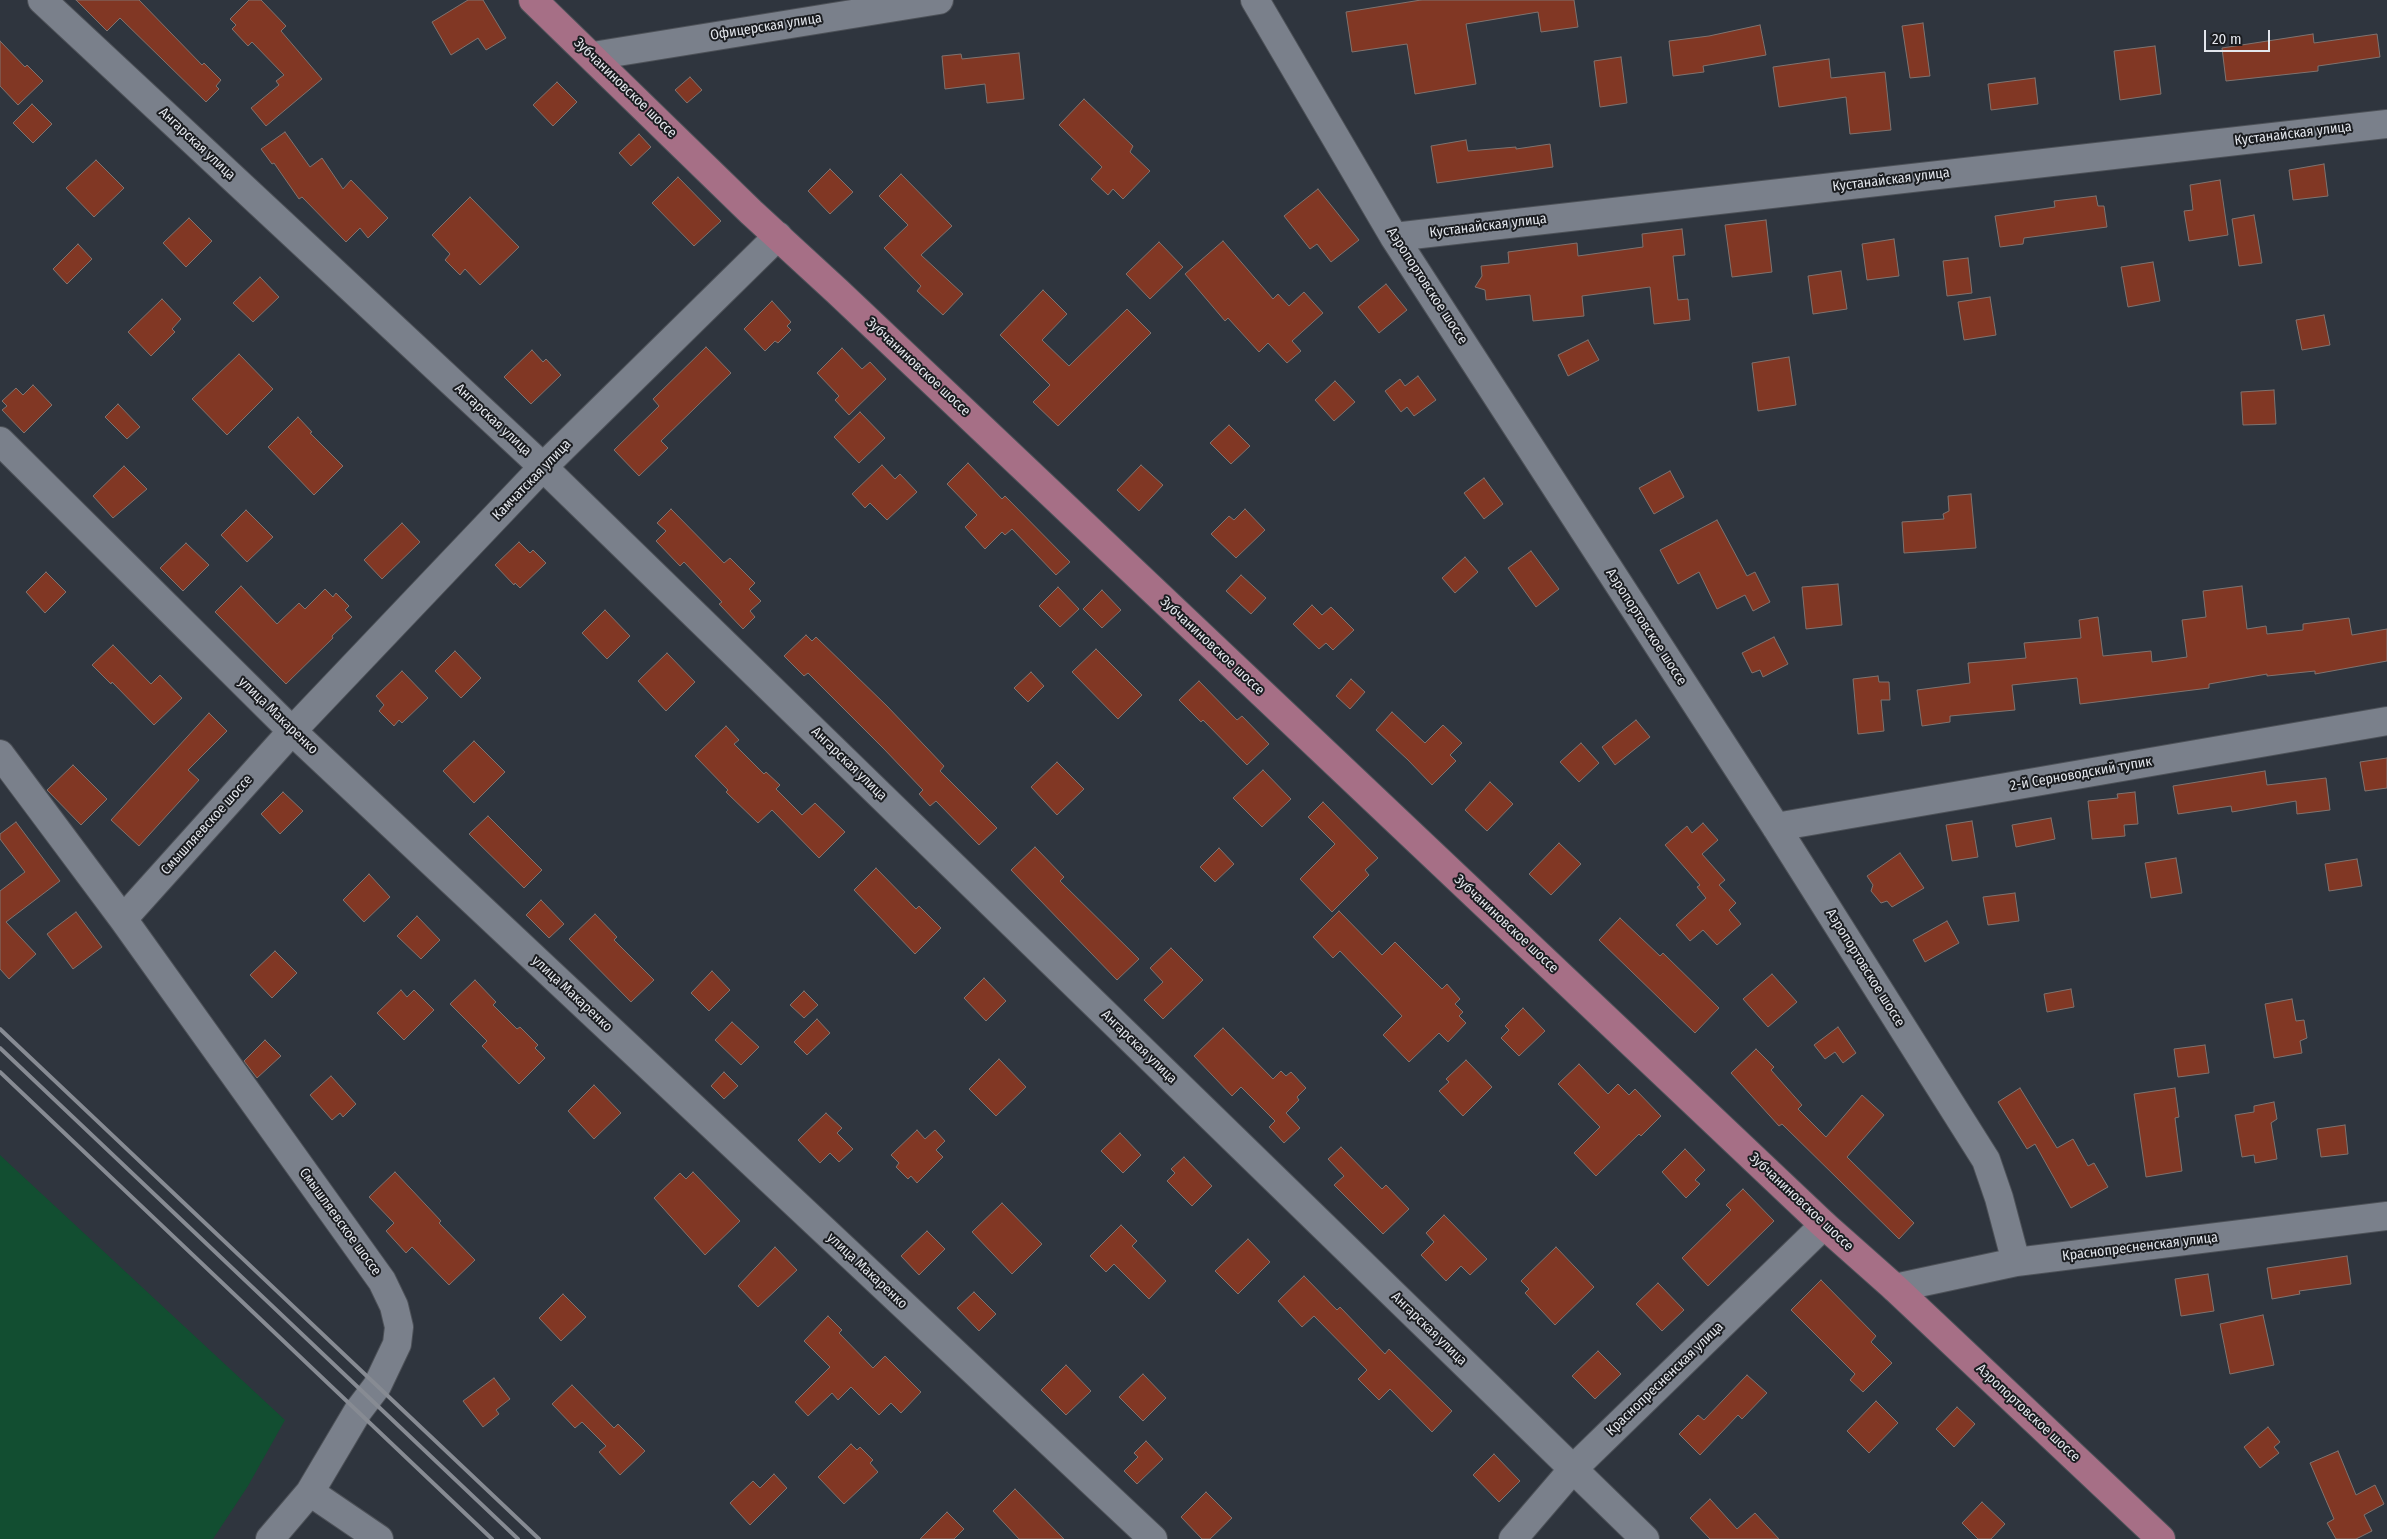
<!DOCTYPE html>
<meta charset="utf-8">
<style>
body{margin:0}
#map{position:relative;width:2387px;height:1539px;overflow:hidden;background:#2f353e;font-family:"Fira Sans Condensed",sans-serif}
canvas{display:block}
.scale{position:absolute;left:2204px;top:30px;width:66px;height:22px;box-sizing:border-box;border:2px solid #e3e6ec;border-top:0;padding-left:6px;font-size:15px;line-height:18px;white-space:nowrap;color:#e3e6ec;-webkit-text-stroke:4px #1a1c20;paint-order:stroke}
</style>
<div id="map">
<canvas width="2387" height="1539"></canvas>
<div class="scale">20 m</div>
</div>
<script>
const g = document.querySelector('canvas').getContext('2d');
g.lineJoin = 'round';
function fillPath(path, color) { g.fillStyle = color; g.fill(path, 'evenodd'); }
const poly = rows => new Path2D(rows.map(r => 'M' + r).join(''));
function trace(path, color, width, dash) { g.strokeStyle = color; g.lineWidth = width; g.lineCap = dash ? 'butt' : 'round'; g.setLineDash(dash || []); g.stroke(path); }
function drawText(font, color, halo, rows, align = 'center') {
  g.font = font + ' "Fira Sans Condensed",sans-serif'; g.lineWidth = 4; g.setLineDash([]); g.textBaseline = 'middle'; g.strokeStyle = halo; g.fillStyle = color; for (const [text, x, y, turn = 0] of rows) {
    g.save(); g.translate(x, y); g.rotate((+turn || 0) * Math.PI / 180); g.textAlign = isNaN(turn) ? turn : align; if (halo) g.strokeText(text, 0, 0); g.fillText(text, 0, 0); g.restore();
  }
}
const green = poly([
 [0,1155,285,1420,248,1486,213,1539,0,1539]
]);
const building = poly([
 [76,0,139,0,202,65,204,63,221,80,216,86,219,89,206,102,120,18,107,31,76,0],
 [249,0,261,0,286,26,281,31,322,79,266,126,251,108,279,85,276,81,284,75,252,42,248,46,232,29,236,25,230,19,249,0],
 [468,0,483,0,506,38,486,50,478,38,451,55,432,22,468,0],
 [1421,0,1574,0,1578,27,1541,32,1538,12,1466,24,1476,84,1415,94,1407,44,1352,52,1346,12,1421,0],
 [1923,23,1930,76,1910,78,1902,26,1923,23],
 [1760,25,1766,55,1703,66,1704,72,1673,76,1669,41,1709,36,1760,25],
 [2313,34,2314,43,2377,34,2380,57,2318,66,2318,71,2226,81,2222,48,2313,34],
 [0,41,25,67,27,65,43,81,18,105,0,86,0,41],
 [2155,46,2161,94,2120,100,2114,51,2155,46],
 [1019,53,1024,99,987,103,985,84,945,89,942,56,961,54,962,59,1019,53],
 [1621,57,1627,103,1600,107,1594,61,1621,57],
 [1829,59,1831,78,1885,72,1891,130,1850,134,1846,97,1779,107,1773,67,1829,59],
 [690,77,702,90,687,103,675,90,690,77],
 [2035,78,2038,104,1991,110,1988,84,2035,78],
 [557,82,577,102,553,126,533,105,557,82],
 [1084,99,1133,146,1130,152,1150,171,1123,199,1113,189,1108,195,1091,179,1102,167,1059,125,1084,99],
 [32,104,52,124,33,143,13,123,32,104],
 [285,132,310,167,322,158,343,189,351,180,388,218,368,238,360,228,346,242,302,197,299,199,274,163,272,164,261,149,285,132],
 [639,134,651,147,631,166,619,153,639,134],
 [1466,140,1468,151,1516,147,1516,149,1550,144,1553,167,1437,183,1431,146,1466,140],
 [96,160,124,188,94,217,66,188,96,160],
 [2324,164,2328,196,2293,200,2289,170,2324,164],
 [830,169,853,192,830,214,808,191,830,169],
 [901,174,952,226,921,255,963,294,943,315,917,291,921,286,884,248,908,225,879,196,901,174],
 [678,177,721,221,694,246,652,203,678,177],
 [2220,180,2228,235,2189,241,2184,211,2193,210,2190,185,2220,180],
 [1318,189,1359,240,1331,262,1317,244,1310,249,1284,216,1318,189],
 [2096,196,2098,206,2104,206,2107,227,2024,238,2023,244,2000,247,1995,216,2055,207,2054,201,2096,196],
 [470,197,519,247,480,285,465,269,460,275,445,260,450,254,432,235,470,197],
 [2254,215,2262,263,2239,266,2232,219,2254,215],
 [189,218,212,241,186,267,163,243,189,218],
 [1766,220,1772,272,1732,277,1725,225,1766,220],
 [1682,229,1685,255,1673,256,1678,300,1688,299,1690,320,1654,324,1650,287,1582,296,1584,316,1533,321,1530,295,1486,300,1485,290,1475,287,1482,276,1481,266,1509,263,1508,252,1577,243,1578,256,1643,247,1642,234,1682,229],
 [1894,239,1899,276,1867,280,1862,244,1894,239],
 [1223,241,1273,299,1278,294,1289,306,1304,292,1323,313,1292,341,1301,351,1287,363,1268,343,1259,352,1228,318,1225,321,1185,274,1223,241],
 [1159,242,1183,267,1150,299,1126,274,1159,242],
 [78,244,92,259,67,284,53,269,78,244],
 [1968,258,1972,293,1947,296,1943,261,1968,258],
 [2153,262,2160,301,2128,307,2121,267,2153,262],
 [1841,271,1847,309,1813,314,1808,276,1841,271],
 [260,277,279,297,253,322,233,303,260,277],
 [1386,284,1407,310,1379,333,1358,307,1386,284],
 [1043,290,1067,314,1042,340,1069,366,1127,309,1151,333,1058,426,1033,402,1050,385,1000,335,1043,290],
 [1990,297,1996,335,1964,340,1958,302,1990,297],
 [162,299,181,319,172,329,175,332,151,356,128,332,162,299],
 [772,301,791,322,787,326,791,330,778,343,775,341,765,351,744,329,772,301],
 [2324,315,2330,345,2302,350,2296,320,2324,315],
 [1588,340,1599,360,1568,376,1558,355,1588,340],
 [706,347,731,373,661,441,668,448,639,476,614,450,659,406,653,399,706,347],
 [842,348,862,369,870,362,886,379,849,415,835,400,839,396,817,373,842,348],
 [532,350,543,362,546,359,561,375,531,404,504,377,532,350],
 [239,354,273,389,227,435,192,399,239,354],
 [1789,357,1796,405,1758,411,1752,363,1789,357],
 [1418,376,1436,400,1414,416,1407,407,1401,412,1385,391,1400,379,1405,386,1418,376],
 [1335,381,1355,402,1334,421,1315,400,1335,381],
 [33,385,52,405,24,433,2,410,7,406,2,401,16,388,23,395,33,385],
 [2274,390,2276,424,2243,425,2241,392,2274,390],
 [118,404,140,427,127,439,105,417,118,404],
 [860,412,885,438,859,463,834,437,860,412],
 [298,417,312,432,310,433,343,466,314,495,268,447,298,417],
 [1229,425,1250,446,1231,464,1210,443,1229,425],
 [968,463,1002,499,1005,496,1070,562,1056,575,1012,529,1005,535,1002,532,985,549,965,527,977,515,947,484,968,463],
 [882,465,895,479,900,474,917,492,887,520,870,503,865,508,852,494,882,465],
 [1141,465,1163,485,1139,511,1117,490,1141,465],
 [124,466,147,489,113,518,93,496,124,466],
 [1670,471,1684,497,1654,514,1639,488,1670,471],
 [1484,478,1503,504,1484,519,1464,493,1484,478],
 [1971,494,1976,548,1904,553,1902,522,1944,519,1943,514,1949,511,1948,496,1971,494],
 [671,509,724,563,730,558,755,583,749,589,761,601,750,611,755,617,743,629,719,604,722,602,684,562,680,566,656,541,666,531,657,523,671,509],
 [1245,509,1265,530,1236,558,1211,534,1229,516,1234,520,1245,509],
 [246,510,273,537,247,562,221,535,246,510],
 [1717,520,1747,576,1755,572,1770,602,1753,611,1745,595,1717,609,1699,572,1678,584,1660,550,1717,520],
 [402,523,420,542,382,579,364,560,402,523],
 [519,542,530,553,533,550,546,563,520,588,515,583,514,585,495,565,519,542],
 [186,543,209,565,183,591,160,568,186,543],
 [1531,551,1559,589,1536,607,1508,568,1531,551],
 [1465,557,1478,572,1455,593,1442,578,1465,557],
 [46,572,66,592,45,613,26,592,46,572],
 [1241,575,1266,598,1251,614,1226,591,1241,575],
 [1838,584,1842,625,1806,629,1802,587,1838,584],
 [241,586,277,624,299,603,305,609,325,589,333,597,336,593,349,606,345,610,352,617,332,636,333,638,286,684,215,612,241,586],
 [2242,586,2247,629,2266,626,2267,634,2303,630,2303,624,2349,618,2352,635,2387,629,2387,661,2315,674,2315,671,2267,676,2267,674,2209,684,2209,688,2080,704,2077,678,2012,685,2015,710,1950,716,1950,722,1922,726,1917,690,1970,683,1968,663,2026,658,2024,643,2081,638,2079,620,2098,617,2103,656,2151,651,2152,662,2187,657,2182,620,2206,617,2203,591,2242,586],
 [1058,587,1079,609,1060,627,1039,606,1058,587],
 [1102,590,1121,610,1102,628,1083,609,1102,590],
 [1312,605,1322,615,1331,607,1354,630,1333,650,1326,643,1319,649,1293,624,1312,605],
 [605,610,630,636,607,659,582,633,605,610],
 [806,635,812,641,816,637,887,706,944,766,940,771,997,828,979,845,936,801,930,806,919,794,923,790,884,749,808,673,804,676,784,656,806,635],
 [1774,637,1788,664,1763,677,1760,670,1752,673,1742,653,1774,637],
 [113,645,151,684,160,675,182,698,154,725,112,682,111,684,92,665,113,645],
 [1096,649,1142,695,1118,719,1072,672,1096,649],
 [455,651,481,678,461,698,435,671,455,651],
 [667,653,695,682,666,711,638,681,667,653],
 [402,671,428,698,402,723,399,720,394,726,379,711,384,705,376,696,402,671],
 [1031,672,1044,686,1028,702,1014,688,1031,672],
 [1878,676,1879,682,1889,682,1890,700,1881,700,1884,731,1858,734,1853,679,1878,676],
 [1351,679,1365,692,1350,709,1336,696,1351,679],
 [1199,681,1237,720,1242,716,1269,744,1247,765,1203,720,1201,722,1179,700,1199,681],
 [1392,712,1425,743,1443,725,1462,743,1450,755,1456,761,1432,785,1408,760,1376,730,1392,712],
 [209,713,227,731,188,770,199,780,139,846,111,820,209,713],
 [1636,720,1650,737,1615,765,1602,747,1636,720],
 [726,726,739,740,734,744,764,774,766,772,780,785,776,789,802,815,815,803,845,832,819,858,772,810,758,823,726,792,728,790,695,756,726,726],
 [474,741,505,772,474,803,443,771,474,741],
 [1581,743,1599,763,1579,782,1560,762,1581,743],
 [2387,758,2387,788,2365,791,2360,762,2387,758],
 [1057,762,1084,789,1057,815,1031,787,1057,762],
 [73,765,107,799,81,825,47,790,73,765],
 [1263,770,1291,799,1262,827,1233,798,1263,770],
 [2265,771,2267,785,2326,778,2330,810,2297,814,2296,801,2232,812,2231,806,2178,814,2173,786,2265,771],
 [1490,782,1513,804,1487,831,1465,810,1490,782],
 [283,792,303,811,280,834,261,814,283,792],
 [2135,792,2138,824,2124,825,2125,836,2092,839,2088,801,2118,798,2117,794,2135,792],
 [1323,802,1378,858,1365,870,1369,875,1332,912,1300,879,1335,844,1308,817,1323,802],
 [488,816,542,870,524,888,469,834,488,816],
 [2051,818,2055,839,2016,847,2012,825,2051,818],
 [1972,821,1978,857,1952,861,1946,825,1972,821],
 [16,822,60,881,6,922,36,954,9,979,0,969,0,891,25,872,0,839,0,834,16,822],
 [1703,823,1718,840,1702,854,1725,880,1719,885,1736,903,1729,910,1741,924,1717,945,1703,930,1690,941,1676,925,1706,898,1697,887,1700,885,1665,845,1687,826,1692,833,1703,823],
 [1559,843,1581,864,1551,895,1529,874,1559,843],
 [1035,847,1064,877,1060,881,1139,959,1117,980,1011,870,1035,847],
 [1219,848,1234,864,1215,882,1200,867,1219,848],
 [1900,853,1924,888,1892,907,1887,901,1881,903,1871,891,1873,885,1867,876,1900,853],
 [2176,858,2182,893,2151,898,2145,863,2176,858],
 [2357,859,2362,886,2329,891,2325,864,2357,859],
 [876,868,916,909,919,906,941,928,915,954,854,890,876,868],
 [369,874,390,897,364,922,343,900,369,874],
 [2015,893,2019,921,1988,925,1983,897,2015,893],
 [541,900,564,924,549,938,526,915,541,900],
 [1339,911,1382,955,1395,942,1442,989,1447,984,1460,999,1455,1004,1463,1012,1459,1016,1466,1023,1448,1042,1439,1033,1409,1062,1383,1035,1402,1016,1340,951,1333,958,1313,937,1339,911],
 [76,912,102,947,73,969,47,934,76,912],
 [595,914,617,937,614,940,654,980,631,1002,569,939,595,914],
 [417,916,440,940,421,959,397,936,417,916],
 [1620,918,1660,956,1663,953,1719,1008,1695,1033,1599,940,1620,918],
 [1947,921,1959,943,1925,962,1913,940,1947,921],
 [1171,948,1203,980,1163,1019,1144,1000,1163,982,1150,968,1171,948],
 [275,951,297,973,272,998,250,975,275,951],
 [712,971,730,990,709,1011,691,993,712,971],
 [1772,974,1797,1002,1768,1027,1743,999,1772,974],
 [984,978,1006,1001,986,1021,964,998,984,978],
 [475,980,496,1002,493,1005,517,1029,520,1027,538,1045,535,1048,545,1058,519,1084,482,1046,487,1041,450,1004,475,980],
 [2071,989,2074,1007,2047,1012,2044,994,2071,989],
 [401,990,407,997,414,990,434,1010,404,1040,377,1013,401,990],
 [804,991,818,1005,804,1018,790,1005,804,991],
 [2292,999,2296,1021,2304,1020,2307,1038,2300,1041,2302,1053,2274,1058,2265,1004,2292,999],
 [1523,1008,1545,1031,1519,1056,1501,1038,1509,1030,1505,1026,1523,1008],
 [817,1019,830,1033,807,1055,794,1042,817,1019],
 [732,1022,759,1047,741,1065,715,1040,732,1022],
 [1838,1027,1856,1053,1843,1063,1835,1052,1825,1059,1814,1045,1838,1027],
 [1223,1028,1273,1079,1281,1071,1286,1076,1291,1072,1306,1088,1297,1097,1299,1100,1286,1113,1300,1128,1284,1143,1269,1127,1275,1121,1241,1087,1232,1096,1194,1056,1223,1028],
 [265,1040,281,1056,257,1078,244,1061,265,1040],
 [2205,1045,2209,1073,2178,1077,2174,1049,2205,1045],
 [1756,1049,1774,1067,1771,1070,1802,1105,1798,1109,1826,1137,1862,1095,1884,1115,1847,1157,1914,1223,1899,1239,1782,1124,1779,1126,1731,1073,1756,1049],
 [999,1059,1026,1087,996,1116,969,1089,999,1059],
 [1466,1060,1492,1087,1463,1116,1439,1091,1449,1082,1446,1079,1466,1060],
 [1579,1064,1608,1094,1618,1084,1629,1095,1635,1089,1661,1116,1641,1136,1639,1134,1596,1176,1574,1153,1600,1127,1558,1084,1579,1064],
 [724,1072,738,1086,724,1099,711,1086,724,1072],
 [331,1076,356,1104,343,1117,340,1113,332,1120,310,1095,331,1076],
 [594,1085,621,1113,594,1139,568,1111,594,1085],
 [2020,1088,2057,1148,2073,1139,2088,1166,2094,1163,2108,1187,2071,1208,2035,1144,2027,1149,1998,1102,2020,1088],
 [2175,1088,2179,1117,2175,1118,2182,1171,2146,1177,2134,1094,2175,1088],
 [2274,1102,2277,1119,2271,1123,2277,1159,2255,1163,2254,1155,2242,1157,2235,1115,2254,1112,2254,1106,2274,1102],
 [826,1113,842,1128,837,1133,853,1149,839,1162,830,1153,820,1163,798,1140,826,1113],
 [2345,1125,2348,1154,2321,1157,2317,1129,2345,1125],
 [917,1130,925,1139,935,1130,945,1141,936,1150,943,1157,917,1183,911,1176,908,1179,896,1167,899,1163,891,1155,917,1130],
 [1120,1133,1141,1155,1123,1173,1101,1151,1120,1133],
 [1341,1147,1382,1189,1386,1185,1409,1209,1383,1234,1334,1185,1344,1176,1328,1159,1341,1147],
 [1685,1149,1705,1170,1695,1180,1700,1184,1686,1198,1662,1172,1685,1149],
 [1184,1157,1212,1186,1192,1206,1167,1181,1175,1173,1171,1169,1184,1157],
 [395,1172,441,1221,439,1223,475,1260,449,1285,412,1247,406,1253,386,1231,394,1223,369,1197,395,1172],
 [693,1172,740,1221,705,1255,654,1198,680,1173,686,1179,693,1172],
 [1743,1189,1774,1221,1708,1286,1682,1258,1731,1210,1726,1205,1743,1189],
 [1002,1203,1042,1244,1012,1274,972,1232,1002,1203],
 [1444,1215,1487,1259,1470,1275,1461,1266,1446,1281,1421,1255,1434,1242,1426,1233,1444,1215],
 [1121,1225,1137,1241,1132,1246,1166,1281,1149,1299,1114,1264,1106,1272,1090,1256,1121,1225],
 [927,1231,945,1249,919,1275,901,1256,927,1231],
 [1248,1239,1270,1262,1238,1294,1215,1271,1248,1239],
 [775,1247,797,1270,758,1307,738,1286,775,1247],
 [1556,1247,1594,1287,1555,1325,1525,1293,1529,1289,1521,1281,1556,1247],
 [2347,1256,2351,1284,2299,1291,2300,1294,2272,1299,2267,1268,2347,1256],
 [2208,1274,2214,1311,2181,1316,2175,1279,2208,1274],
 [1304,1276,1337,1310,1340,1307,1385,1354,1389,1349,1452,1411,1432,1432,1390,1389,1379,1400,1358,1379,1367,1370,1314,1316,1302,1327,1278,1301,1304,1276],
 [1821,1280,1876,1336,1871,1342,1892,1363,1863,1392,1850,1380,1855,1374,1791,1310,1821,1280],
 [1658,1283,1684,1310,1662,1331,1636,1304,1658,1283],
 [974,1292,996,1314,979,1331,957,1308,974,1292],
 [563,1294,586,1317,561,1341,539,1318,563,1294],
 [2263,1315,2274,1365,2230,1374,2220,1324,2263,1315],
 [828,1316,842,1330,839,1333,873,1368,885,1356,921,1392,901,1413,891,1403,879,1415,851,1387,838,1400,832,1393,808,1416,795,1402,830,1367,804,1341,828,1316],
 [1598,1351,1621,1374,1595,1399,1572,1376,1598,1351],
 [1066,1365,1091,1391,1066,1415,1041,1390,1066,1365],
 [1143,1374,1166,1398,1143,1421,1119,1397,1143,1374],
 [1747,1375,1767,1393,1742,1419,1738,1415,1700,1455,1679,1434,1698,1415,1704,1420,1747,1375],
 [494,1378,510,1399,496,1410,499,1414,483,1427,463,1401,494,1378],
 [572,1385,614,1428,618,1424,645,1451,620,1475,599,1452,606,1446,582,1422,575,1428,552,1404,572,1385],
 [1876,1401,1898,1423,1869,1453,1847,1431,1876,1401],
 [1957,1407,1975,1424,1954,1447,1936,1429,1957,1407],
 [2268,1427,2280,1442,2274,1447,2279,1453,2260,1468,2244,1447,2268,1427],
 [1146,1441,1163,1459,1137,1484,1124,1471,1138,1457,1134,1453,1146,1441],
 [851,1444,857,1450,860,1447,873,1460,870,1463,878,1472,844,1504,818,1477,851,1444],
 [2338,1451,2356,1495,2375,1485,2384,1504,2364,1515,2372,1531,2356,1539,2336,1539,2327,1523,2334,1519,2310,1463,2338,1451],
 [1494,1454,1520,1481,1499,1502,1473,1475,1494,1454],
 [774,1474,787,1488,750,1525,730,1503,753,1481,760,1488,774,1474],
 [1015,1489,1064,1539,1019,1539,993,1511,1015,1489],
 [1206,1492,1232,1518,1210,1539,1202,1539,1181,1517,1206,1492],
 [1710,1499,1737,1529,1755,1513,1779,1539,1710,1539,1690,1518,1710,1499],
 [1982,1502,2005,1524,1991,1539,1978,1539,1962,1523,1982,1502],
 [947,1512,964,1529,954,1539,920,1539,947,1512]
]);
const minor = poly([
 [42,0,543,467,1645,1539],
 [1255,0,1394,237,1776,827,1986,1160,1999,1198,2016,1262],
 [593,56,939,0],
 [1394,237,2387,124],
 [0,441,292,731,1153,1539],
 [0,754,123,919,382,1281,394,1306,399,1327,397,1344,377,1386,358,1411,310,1492,270,1539],
 [1776,827,2387,721],
 [123,919,292,731,543,467,778,236],
 [1895,1288,2016,1262,2387,1216],
 [310,1492,379,1539],
 [1513,1539,1573,1469,1824,1225]
]);
const major = poly([
 [533,0,751,212,838,292,1824,1225,1895,1288,2161,1539]
]);
const rail = poly([
 [0,1029,539,1539],
 [0,1048,518,1539],
 [0,1072,492,1539]
]);
const streetNames = [
 ["Офицерская улица",766,27,-9],
 ["Зубчаниновское шоссе",625,88,44],
 ["Кустанайская улица",2293,134,-7],
 ["Ангарская улица",197,144,43],
 ["Кустанайская улица",1891,180,-7],
 ["Кустанайская улица",1488,226,-7],
 ["Аэропортовское шоссе",1427,286,57],
 ["Зубчаниновское шоссе",918,367,43],
 ["Ангарская улица",493,420,43],
 ["Камчатская улица",532,480,-46],
 ["Аэропортовское шоссе",1646,627,57],
 ["Зубчаниновское шоссе",1212,646,43],
 ["улица Макаренко",278,716,44],
 ["Ангарская улица",849,764,44],
 ["2-й Серноводский тупик",2081,774,-10],
 ["Смышляевское шоссе",207,825,-48],
 ["Зубчаниновское шоссе",1506,924,43],
 ["Аэропортовское шоссе",1865,968,58],
 ["улица Макаренко",572,994,43],
 ["Ангарская улица",1139,1047,44],
 ["Зубчаниновское шоссе",1801,1202,43],
 ["Смышляевское шоссе",340,1222,54],
 ["Краснопресненская улица",2140,1247,-7],
 ["улица Макаренко",867,1271,43],
 ["Ангарская улица",1429,1329,44],
 ["Краснопресненская улица",1665,1379,-44],
 ["Аэропортовское шоссе",2028,1413,43]
];
fillPath(green, '#124e31');
fillPath(building, '#813724');
trace(building, '#80736f', 1);
trace(minor, '#4d5158', 30);
trace(major, '#4d5158', 30);
trace(minor, '#7a808b', 28);
trace(major, '#a66f86', 28);
trace(rail, '#878b93', 4);
drawText('14px', '#e3e6ec', '#1a1c20', streetNames);
</script>
